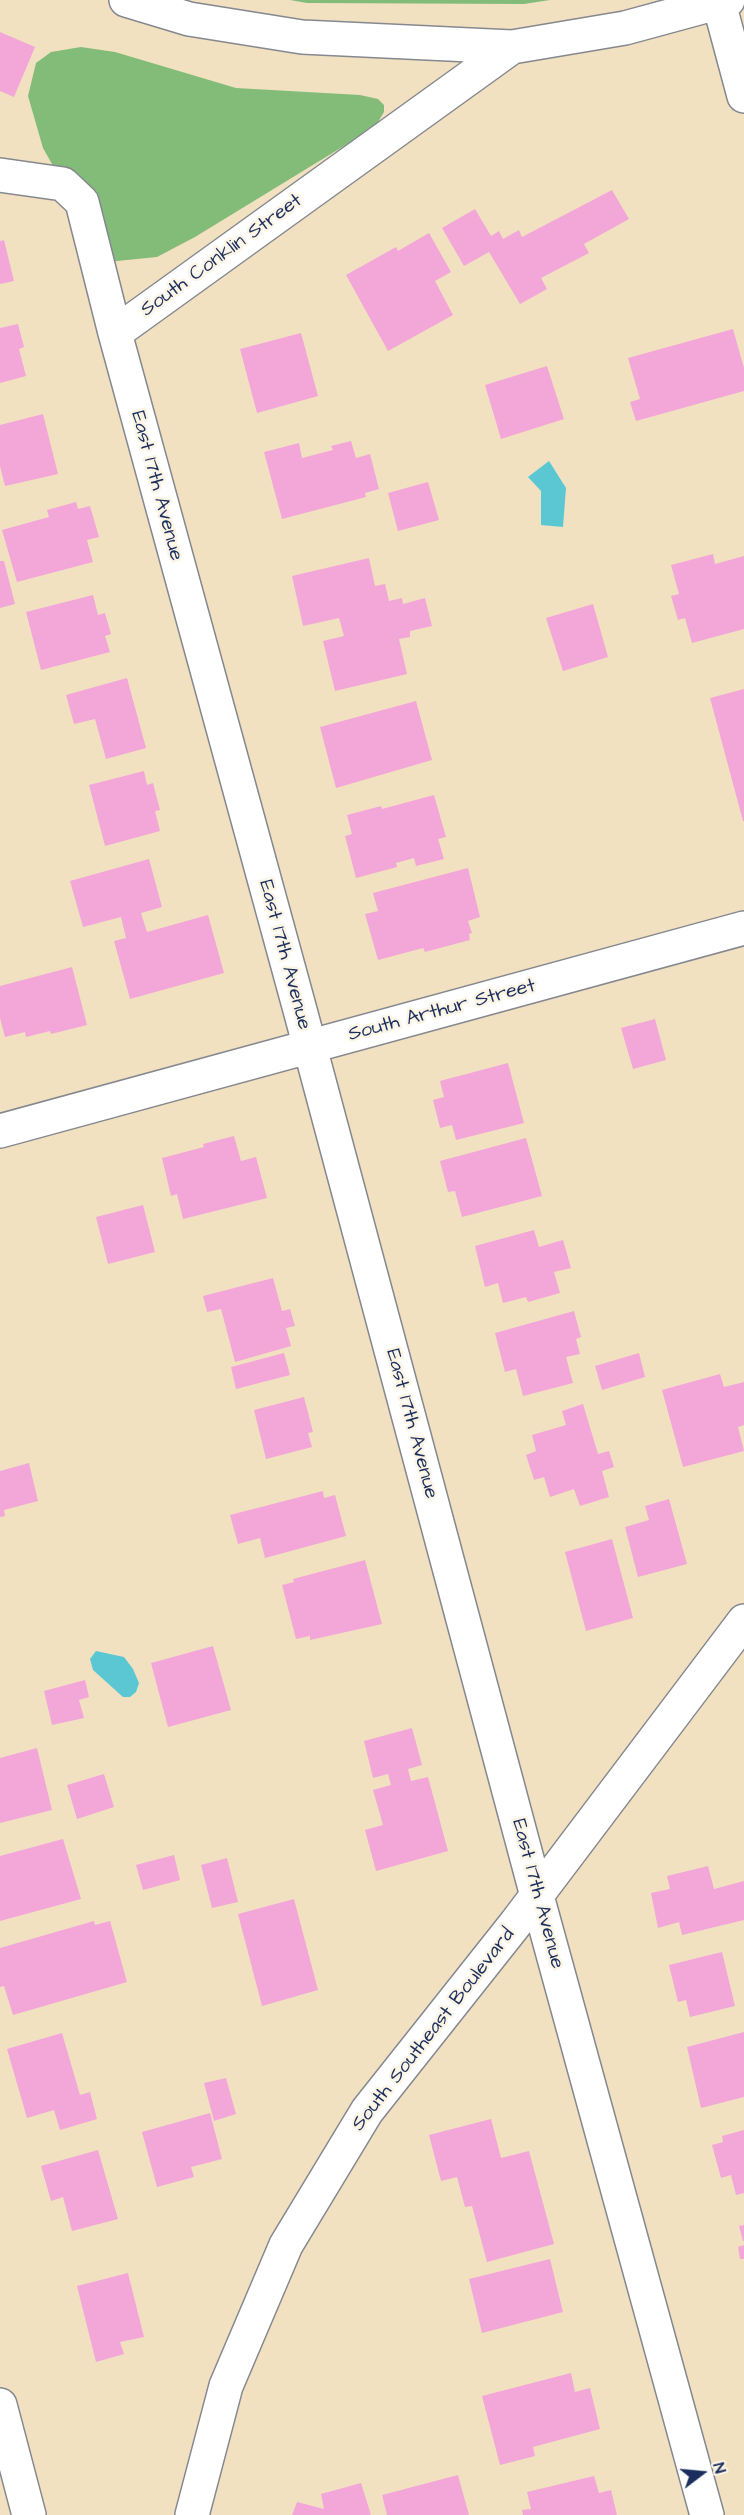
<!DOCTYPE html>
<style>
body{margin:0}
#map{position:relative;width:744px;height:2515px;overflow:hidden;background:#f1e1c1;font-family:"Architects Daughter",sans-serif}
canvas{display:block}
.north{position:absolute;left:672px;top:2443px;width:60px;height:60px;-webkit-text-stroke:4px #fcf5e5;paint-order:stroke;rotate:74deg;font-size:16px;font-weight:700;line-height:24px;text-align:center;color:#1b2f5e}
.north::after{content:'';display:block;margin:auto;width:21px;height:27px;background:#1b2f5e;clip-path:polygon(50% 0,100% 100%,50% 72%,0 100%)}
</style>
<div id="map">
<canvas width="744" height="2515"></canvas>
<div class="north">N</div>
</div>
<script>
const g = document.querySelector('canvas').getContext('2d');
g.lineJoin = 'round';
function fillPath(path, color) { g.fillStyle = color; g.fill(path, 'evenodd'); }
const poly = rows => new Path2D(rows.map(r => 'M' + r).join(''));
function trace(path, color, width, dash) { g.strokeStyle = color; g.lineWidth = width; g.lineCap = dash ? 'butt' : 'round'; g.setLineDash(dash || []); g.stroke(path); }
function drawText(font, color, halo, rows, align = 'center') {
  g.font = font + ' "Architects Daughter",sans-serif'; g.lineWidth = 5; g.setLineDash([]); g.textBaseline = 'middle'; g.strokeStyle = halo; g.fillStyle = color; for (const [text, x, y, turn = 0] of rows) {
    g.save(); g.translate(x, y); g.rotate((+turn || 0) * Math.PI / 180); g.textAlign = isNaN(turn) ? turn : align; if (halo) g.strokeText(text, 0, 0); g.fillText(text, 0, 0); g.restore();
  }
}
const forest = poly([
 [290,0,550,0,524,4,307,3],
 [81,47,115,52,236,88,360,95,378,99,384,105,384,112,375,127,195,237,157,257,107,262,43,148,28,96,36,63,51,52]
]);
const water = poly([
 [549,461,566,488,563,527,541,525,541,491,528,477],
 [96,1651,124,1657,133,1669,139,1683,136,1692,130,1697,123,1697,93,1670,90,1659]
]);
const building = poly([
 [0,32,35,47,14,97,0,91],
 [612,190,629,219,584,244,589,253,541,278,547,289,520,304,489,252,464,266,442,228,475,209,491,236,499,231,503,239,519,230,522,237],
 [429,233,451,272,435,281,453,315,388,351,346,275,396,247,398,251],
 [4,240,14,281,0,284,0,241],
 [18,324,24,347,19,349,26,376,0,383,0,328],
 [733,329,744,368,744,391,636,421,630,402,640,399,628,358],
 [301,333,318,396,257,413,240,349],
 [547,366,564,419,501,439,485,385],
 [43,414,58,474,5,486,0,466,0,425],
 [351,441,356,458,370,454,379,489,365,493,366,497,282,519,264,452,299,443,302,458,333,450,331,446],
 [428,482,439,520,398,531,388,493],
 [76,502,78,509,90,506,99,537,87,540,93,562,17,582,2,530,49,517,47,510],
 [713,554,715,564,744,556,744,629,692,643,685,618,678,620,671,596,679,594,671,565],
 [369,558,375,586,385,584,389,601,402,598,403,604,425,598,432,626,410,631,410,637,399,639,407,674,335,691,323,641,344,636,339,618,303,626,292,576],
 [0,561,4,561,15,604,0,608],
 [93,595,98,615,105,613,111,634,105,636,110,652,41,670,26,612],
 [593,604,608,657,563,671,546,618],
 [127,678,146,748,106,759,95,719,74,724,66,695],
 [744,689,744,821,743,821,710,698],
 [416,701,432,760,336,788,320,727],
 [144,771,147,785,153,783,160,810,155,811,160,831,105,846,89,785],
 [434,795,446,837,438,839,444,859,416,866,414,858,396,863,397,867,356,878,345,836,352,834,347,815,381,806,382,809],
 [149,859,162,907,141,913,147,932,208,915,224,973,130,999,114,941,126,938,121,917,83,927,70,881],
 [468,868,480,917,468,921,472,933,469,934,470,940,425,952,423,948,378,960,365,914,378,911,373,893],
 [72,967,87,1025,51,1034,50,1031,26,1037,25,1032,5,1037,0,1018,0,986],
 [655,1019,666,1060,633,1069,621,1028],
 [508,1063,524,1123,456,1140,452,1125,440,1128,433,1100,444,1097,440,1081],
 [234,1136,241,1161,256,1157,267,1198,183,1219,177,1194,171,1196,162,1158,204,1147,203,1144],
 [526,1138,542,1196,462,1217,455,1191,448,1192,440,1161],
 [143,1205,155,1252,108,1264,96,1217],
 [534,1230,539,1247,563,1240,571,1268,554,1272,560,1293,528,1302,526,1297,503,1303,498,1283,485,1287,475,1246],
 [273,1278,282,1311,290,1309,295,1326,286,1328,291,1346,235,1362,221,1309,207,1312,203,1296],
 [574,1311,581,1337,576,1339,580,1354,566,1357,573,1383,523,1396,516,1369,505,1372,495,1333],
 [284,1353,290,1375,236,1389,231,1367],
 [639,1353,645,1377,602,1390,595,1366],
 [720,1374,724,1387,744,1382,744,1425,738,1427,744,1451,683,1467,662,1390],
 [304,1397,313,1432,308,1433,312,1447,266,1459,254,1410],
 [583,1404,598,1454,609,1451,614,1467,602,1471,609,1497,580,1506,574,1489,550,1497,544,1477,534,1480,526,1455,536,1451,532,1435,566,1425,562,1411],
 [29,1463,38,1501,4,1510,5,1516,0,1517,0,1471],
 [323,1491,324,1498,335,1495,346,1536,265,1558,260,1538,238,1544,230,1515],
 [669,1499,687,1564,638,1577,625,1527,649,1520,645,1506],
 [612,1539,633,1618,586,1631,565,1552],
 [365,1560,382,1624,310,1640,310,1636,296,1639,282,1585,294,1582,293,1579],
 [213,1646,231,1710,168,1727,151,1663],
 [85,1680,89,1697,79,1700,84,1718,52,1725,44,1691],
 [412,1728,422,1765,408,1769,411,1781,428,1777,448,1851,376,1871,365,1830,383,1825,373,1790,391,1785,388,1774,373,1778,364,1741],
 [37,1748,52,1810,0,1823,0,1758],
 [104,1774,114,1807,77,1819,67,1785],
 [63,1839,81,1899,0,1921,0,1856],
 [174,1855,180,1880,143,1890,136,1865],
 [227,1858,238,1902,212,1908,201,1865],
 [708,1866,714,1889,744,1881,744,1920,682,1935,679,1922,658,1928,651,1893,670,1889,667,1876],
 [294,1899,318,1990,262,2006,238,1914],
 [94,1921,95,1925,110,1921,127,1982,13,2015,4,1986,0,1987,0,1948],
 [722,1952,735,2006,690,2017,686,2000,678,2002,669,1965],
 [744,2032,744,2097,701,2108,687,2047],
 [62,2033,80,2095,90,2092,97,2119,60,2130,54,2110,27,2118,7,2049],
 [226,2078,236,2114,214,2121,204,2083],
 [210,2113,222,2159,191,2167,194,2177,157,2187,142,2132],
 [491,2119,501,2158,529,2151,554,2244,487,2262,472,2206,465,2207,457,2177,441,2181,429,2135],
 [744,2130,744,2193,736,2195,731,2175,721,2178,712,2145,723,2142,722,2136],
 [98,2150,118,2219,72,2231,63,2197,51,2201,41,2166],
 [744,2225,744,2241,743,2241,739,2226],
 [744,2245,744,2259,740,2259,738,2247],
 [550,2259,563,2312,482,2333,469,2279],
 [128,2273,144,2337,120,2342,124,2354,96,2362,77,2286],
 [571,2373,575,2392,590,2388,600,2429,533,2447,535,2456,500,2465,482,2396],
 [458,2475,469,2515,387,2515,382,2495],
 [594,2476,599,2493,611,2490,617,2515,523,2515,522,2510,531,2509,527,2492],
 [361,2483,371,2515,292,2515,297,2502,324,2509,321,2494]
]);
const minor = poly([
 [126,0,189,19,302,37,512,47,625,28,728,0],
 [719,3,744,96],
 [0,175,63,184,82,202,115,333,512,47],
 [115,333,300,1010,537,1896,707,2515],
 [0,1131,744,928],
 [0,2405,29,2515],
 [192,2515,226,2386,286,2245,367,2111,516,1923,744,1621]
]);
const streetNames = [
 ["South Conklin Street",222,256,-36],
 ["East 17th Avenue",156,486,75],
 ["East 17th Avenue",284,955,75],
 ["South Arthur Street",442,1011,-15],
 ["East 17th Avenue",411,1424,75],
 ["East 17th Avenue",537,1894,75],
 ["South Southeast Boulevard",434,2030,-52]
];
fillPath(forest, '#83bc79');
fillPath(water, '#5ac7d2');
fillPath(building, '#f2a7d8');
trace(minor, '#868890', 36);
trace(minor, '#fff', 33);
drawText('20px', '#1b2f5e', '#fcf5e5', streetNames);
</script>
